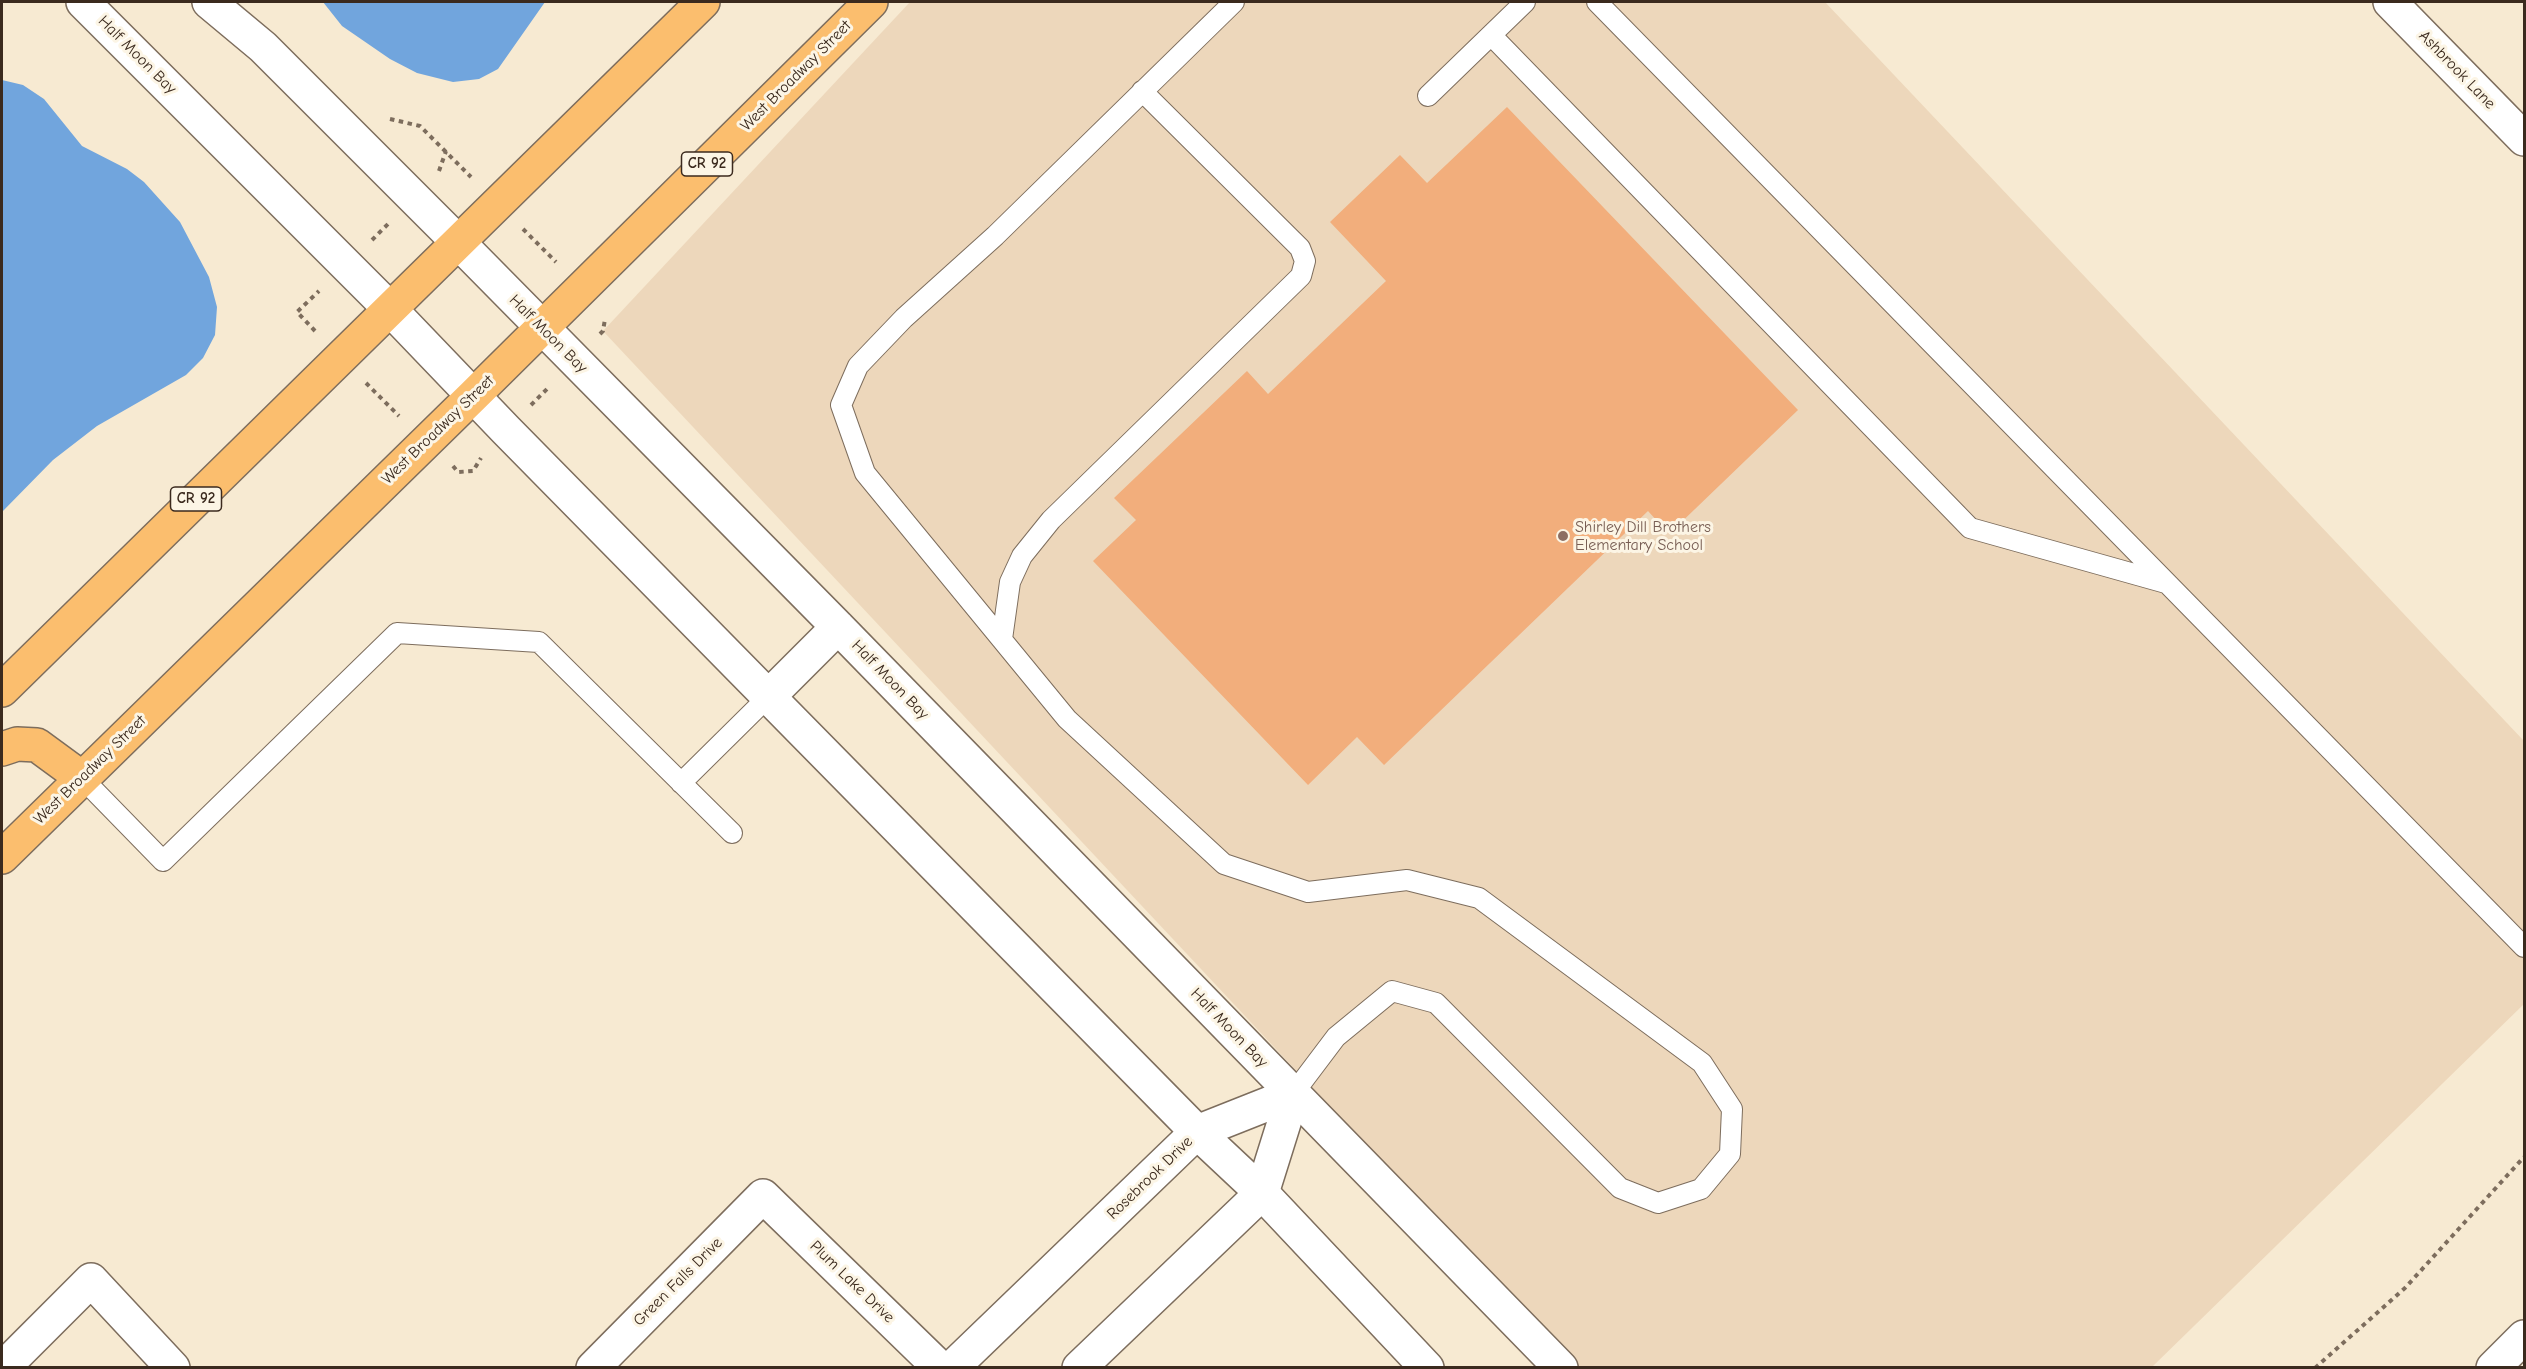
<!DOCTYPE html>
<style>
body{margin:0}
#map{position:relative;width:2526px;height:1369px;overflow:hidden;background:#f7ead2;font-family:"Comic Neue",sans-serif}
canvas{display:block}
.frame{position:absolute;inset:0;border:3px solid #3b2a1e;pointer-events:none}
</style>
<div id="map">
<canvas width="2526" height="1369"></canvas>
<div class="frame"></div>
</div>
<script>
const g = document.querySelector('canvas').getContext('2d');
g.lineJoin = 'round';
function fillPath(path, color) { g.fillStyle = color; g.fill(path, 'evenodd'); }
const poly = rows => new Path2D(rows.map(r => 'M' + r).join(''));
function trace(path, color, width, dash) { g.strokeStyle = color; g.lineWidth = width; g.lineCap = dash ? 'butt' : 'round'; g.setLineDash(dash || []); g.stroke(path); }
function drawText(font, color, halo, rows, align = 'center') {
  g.font = font + ' "Comic Neue",sans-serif'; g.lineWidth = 6; g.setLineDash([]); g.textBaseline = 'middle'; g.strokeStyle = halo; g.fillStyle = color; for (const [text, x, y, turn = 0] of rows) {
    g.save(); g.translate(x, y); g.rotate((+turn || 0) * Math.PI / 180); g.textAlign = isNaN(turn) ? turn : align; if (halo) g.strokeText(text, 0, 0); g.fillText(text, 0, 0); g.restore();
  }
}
const built = poly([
 [910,2,1825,2,2524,741,2524,1004,2152,1367,1574,1367,603,331]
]);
const water = poly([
 [323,2,545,2,498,69,479,79,453,82,417,73,390,59,342,26],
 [2,80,23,85,44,99,82,146,127,169,144,182,180,222,209,277,217,307,215,335,203,358,186,375,97,426,53,460,2,512]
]);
const building = poly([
 [1507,107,1798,410,1669,534,1648,511,1384,765,1357,737,1308,785,1093,561,1136,520,1114,498,1247,371,1268,394,1386,281,1330,222,1400,155,1427,183]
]);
const path = poly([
 [390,119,420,126,471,177],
 [439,171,446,151],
 [523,229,556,262],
 [372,240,388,224],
 [315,331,297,312,319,291],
 [600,334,603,331,605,319],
 [366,383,399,416],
 [531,405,549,387],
 [453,466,458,472,473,471,481,458],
 [2315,1368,2405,1288,2524,1157]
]);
const service = poly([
 [1234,2,995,236,904,318,858,366,841,405,865,473,1067,719,1224,864,1308,892,1407,880,1479,898,1702,1063,1732,1109,1730,1154,1701,1189,1658,1203,1620,1188,1436,1003,1392,991,1336,1037,1293,1094],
 [1597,2,2524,947],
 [1491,35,1970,528,2166,583],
 [1428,96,1525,2],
 [1002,639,1010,582,1022,556,1051,520,1301,276,1305,261,1300,248,1142,91],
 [82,778,163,861,397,633,539,642,732,833],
 [681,783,768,697]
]);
const minor = poly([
 [2390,2,2524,139],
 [3,1368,91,1280,173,1368],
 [593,1368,763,1196,940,1368],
 [952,1368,1197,1132,1293,1094],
 [1079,1368,1262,1193,1293,1094]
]);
const tertiary = poly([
 [83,2,390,309,506,430,1197,1132,1262,1193,1427,1368],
 [209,2,263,47,458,242,838,627,1561,1368],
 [768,697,838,627],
 [2493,1368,2524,1337]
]);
const primary = poly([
 [2,690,703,2],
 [2,749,17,744,37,745,82,778],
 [2,857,473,396,871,2]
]);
const markers = [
 [1563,536,6,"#8d6e63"]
];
const shields = [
 [707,164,51],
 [196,499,51]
];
const shieldNames = [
 ["CR 92",707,164],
 ["CR 92",196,499]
];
const streetNames = [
 ["Half Moon Bay",137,55,45],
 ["Ashbrook Lane",2457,70,46],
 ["West Broadway Street",796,76,-45],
 ["Half Moon Bay",548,334,45],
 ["West Broadway Street",438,430,-44],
 ["Half Moon Bay",890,680,46],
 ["West Broadway Street",90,770,-44],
 ["Half Moon Bay",1229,1028,46],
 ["Rosebrook Drive",1150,1178,-44],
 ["Green Falls Drive",678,1282,-45],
 ["Plum Lake Drive",852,1282,44]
];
const educationNames = [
 ["Shirley Dill Brothers",1575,527],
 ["Elementary School",1575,545]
];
fillPath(built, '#edd7bb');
fillPath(water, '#71a5dd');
fillPath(building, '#f2ae7c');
trace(service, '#7d6d5d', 22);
trace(minor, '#7d6d5d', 36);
trace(tertiary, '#7d6d5d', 36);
trace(primary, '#7d6d5d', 36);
trace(path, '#7d6d5d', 4, [4.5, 4.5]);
trace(service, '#fff', 20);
trace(minor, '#fff', 33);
trace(tertiary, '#fff', 33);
trace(primary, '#fbbe6e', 33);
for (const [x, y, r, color] of markers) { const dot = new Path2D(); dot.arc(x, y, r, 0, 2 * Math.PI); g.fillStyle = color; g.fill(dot); trace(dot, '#fcf5e5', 2); }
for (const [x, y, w] of shields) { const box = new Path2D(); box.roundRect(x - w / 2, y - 12, w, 24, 4.5); g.fillStyle = '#fcf5e5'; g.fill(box); trace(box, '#3b2a1e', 1.5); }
drawText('bold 15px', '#3b2a1e', null, shieldNames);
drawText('16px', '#3b2a1e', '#fcf5e5', streetNames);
drawText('16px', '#785e54', '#fcf5e5', educationNames, 'left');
</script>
